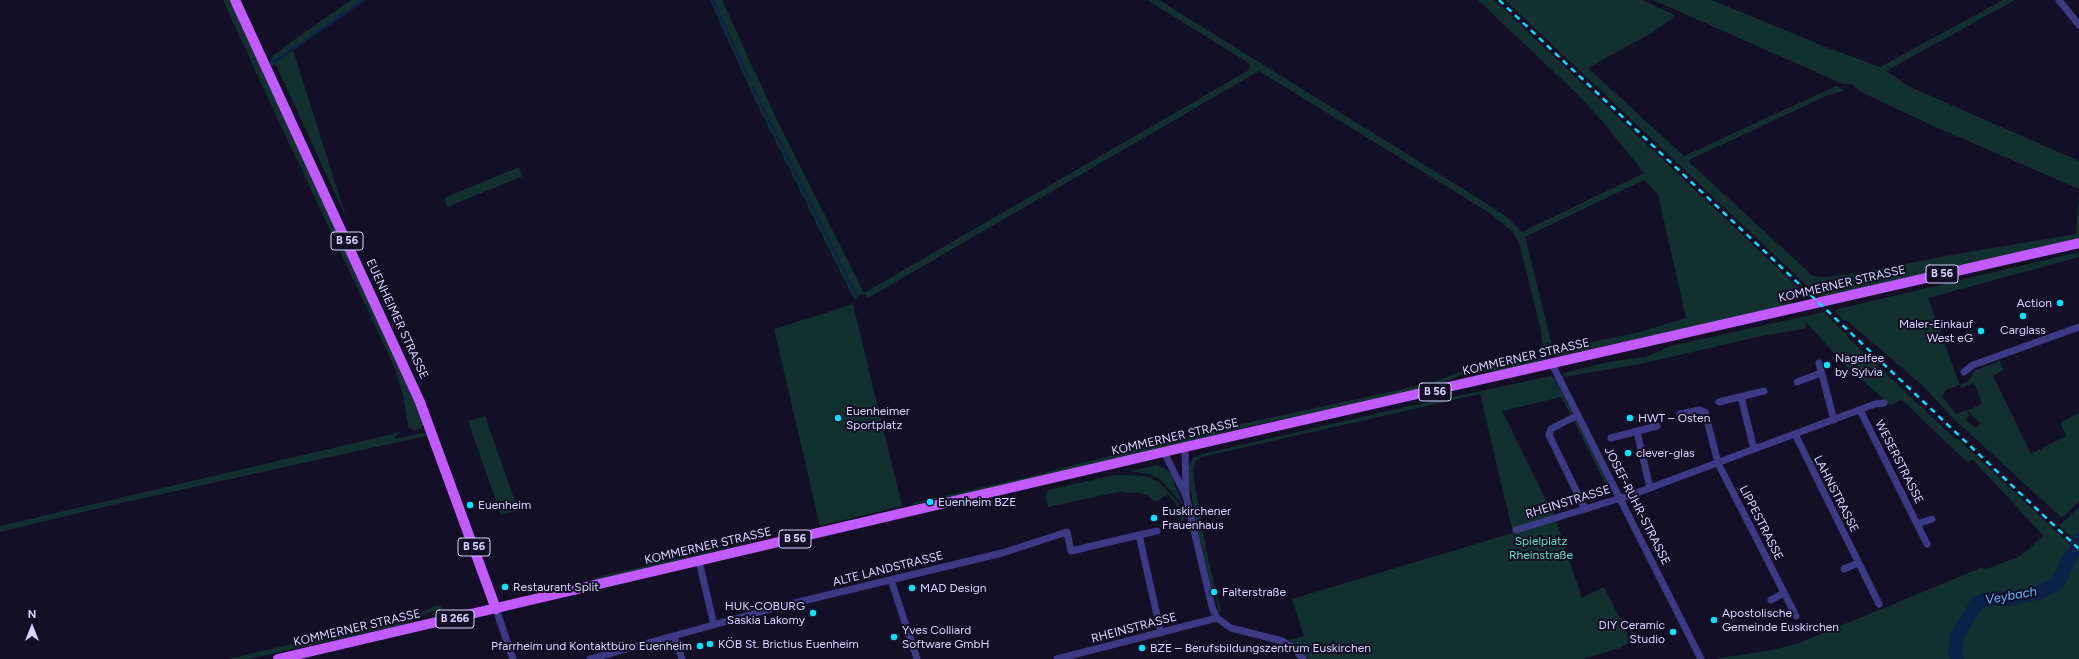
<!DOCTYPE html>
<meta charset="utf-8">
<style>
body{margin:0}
#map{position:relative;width:2079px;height:659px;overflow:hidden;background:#130f26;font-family:Figtree,sans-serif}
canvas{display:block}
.north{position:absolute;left:12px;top:607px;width:40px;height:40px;-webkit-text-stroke:3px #130f26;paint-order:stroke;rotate:0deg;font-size:11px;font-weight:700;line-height:16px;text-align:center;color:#d9d4ff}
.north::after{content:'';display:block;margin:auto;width:14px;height:18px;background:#d9d4ff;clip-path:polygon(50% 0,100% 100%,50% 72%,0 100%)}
</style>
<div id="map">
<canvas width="2079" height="659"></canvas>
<div class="north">N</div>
</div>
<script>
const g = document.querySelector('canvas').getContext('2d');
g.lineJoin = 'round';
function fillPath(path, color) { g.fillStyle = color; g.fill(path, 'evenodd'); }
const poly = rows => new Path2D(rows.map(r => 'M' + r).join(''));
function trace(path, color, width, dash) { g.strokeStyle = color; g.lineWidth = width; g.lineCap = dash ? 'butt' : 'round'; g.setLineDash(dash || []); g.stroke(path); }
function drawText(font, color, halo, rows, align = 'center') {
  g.font = font + ' Figtree,sans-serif'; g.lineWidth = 4; g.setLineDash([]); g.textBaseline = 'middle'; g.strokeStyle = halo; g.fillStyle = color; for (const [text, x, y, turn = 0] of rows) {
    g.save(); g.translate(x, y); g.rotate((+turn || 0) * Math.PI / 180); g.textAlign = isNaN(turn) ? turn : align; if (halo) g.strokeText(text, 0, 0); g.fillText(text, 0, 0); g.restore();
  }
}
const green = poly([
 [223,0,230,0,382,327,424,424,421,429,414,430,408,427,403,394,393,364,266,94],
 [351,0,366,0,293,50,346,217,276,65,271,66,270,62,273,56,284,47],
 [710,0,722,0,777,120,864,293,1249,70,1250,65,1247,62,1147,0,1159,0,1481,200,1507,217,1522,232,1644,173,1603,122,1577,94,1478,0,1494,0,1807,296,1789,300,1794,304,1555,357,1548,342,1546,343,1547,359,1504,370,1468,373,1467,371,1451,380,1399,395,1260,424,942,501,941,498,913,505,913,503,1028,477,1186,436,1431,383,1468,369,1505,365,1544,356,1541,330,1519,242,1512,231,1488,212,1259,71,868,298,866,295,861,294,854,299,755,100],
 [1644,180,1658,194,1686,318,1640,332,1553,350,1525,237],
 [1505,0,1642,0,1675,15,1670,20,1653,32,1588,68,1684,156,1836,86,1845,90,1826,96,1689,160,1690,163,1813,276,1824,277,1845,275,1952,255,2076,234,2079,193,2079,238,1820,298],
 [1653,0,1712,0,1826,47,1880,67,2003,0,2015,0,1886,71,1908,86,2079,161,2079,189,1931,125,1861,92,1852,84,1843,84],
 [519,167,523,176,447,207,444,198],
 [2079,252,2079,257,1928,298,1960,385,1969,381,1975,370,2000,361,2004,370,1993,376,2031,454,2066,436,2060,423,2079,413,2079,501,2062,518,1956,421,1922,385,1846,320,1844,321,1834,310],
 [1974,383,1982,404,1968,410,1971,415,1981,423,1976,428,1966,420,1969,415,1967,410,1956,414,1942,397,1946,390,1960,385,1961,388],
 [853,304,902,506,820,526,774,329],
 [1824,312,1861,350,1956,440,1958,439,2079,553,2079,659,1960,659,1958,649,1959,642,1963,631,1977,607,1968,610,1959,623,1953,640,1952,651,1954,659,1715,659,1777,649,1799,643,1983,567,1984,570,2018,557,2028,550,2043,535,1973,460,1967,462,1902,400,1890,405,1842,362,1806,322,1805,329,1762,336,1640,364,1565,377,1563,373,1608,362,1643,357,1643,358,1671,346],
 [1551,376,1555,379,1572,412,1571,415,1561,397,1502,411,1554,516,1512,529,1480,394,1202,457,1196,460,1193,469,1194,480,1207,554,1221,612,1219,613,1215,590,1212,590,1195,518,1188,473,1190,473,1189,467,1193,458,1202,454,1405,407],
 [485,416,518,510,501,515,468,421],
 [1574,421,1577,421,1612,490,1610,493],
 [401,432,395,436,396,439,418,434,425,433,426,436,112,505,0,532,0,526],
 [1158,465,1170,472,1183,505,1160,479,1148,474,1130,471],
 [1114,475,1146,476,1159,482,1178,502,1187,529,1184,529,1177,506,1168,494,1156,502,1148,496,1140,493,1124,493,1123,491,1048,507,1045,495,1048,490],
 [2079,507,2079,544,2059,526],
 [1556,520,1582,598,1604,587,1631,641,1620,648,1583,659,1308,659,1290,640,1304,636,1292,599],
 [773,537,594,581,593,578],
 [435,606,441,606,441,609,430,612,405,624,249,659,228,659,310,640,391,624,412,617]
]);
const stream = poly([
 [713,0,749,79],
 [274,62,364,0],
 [753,88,857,297]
]);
const river = poly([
 [1957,659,1955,649,1958,634,1977,603,1988,599,2015,598,2038,593,2057,584,2079,540]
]);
const street = poly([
 [2059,0,2079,25],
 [1819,363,1834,420],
 [1552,364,1701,659],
 [1964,372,1973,365,2079,327],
 [1797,382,1821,373],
 [1741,397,1754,449],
 [1719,402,1764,391],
 [1860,410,1927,544],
 [1680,414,1699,410,1705,412,1718,463,1796,616],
 [1578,415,1551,429,1549,435,1585,509],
 [1637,432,1650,488],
 [1795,434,1879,604],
 [1611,438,1657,426],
 [1185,447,1186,496],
 [1164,452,1186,496,1212,607,1217,618,1231,628,1282,641,1294,648,1303,659],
 [1917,524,1932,519],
 [1516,530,1631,495,1875,404,1884,403],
 [1139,535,1157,531],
 [699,561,714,625],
 [1844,569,1858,563],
 [891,580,917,659],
 [1771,600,1784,593],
 [496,609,513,659],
 [674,636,682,659],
 [590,659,778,607,1002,553,1067,532,1071,551,1139,535,1161,633],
 [1057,659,1217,618]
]);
const primary = poly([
 [235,0,420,402,496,609],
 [278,659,1185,447,2079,243]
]);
const rail = poly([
 [1499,0,2079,549]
]);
const markers = [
 [2060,303,4,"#00e5ff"],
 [2023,316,4,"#00e5ff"],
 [1981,331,4,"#00e5ff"],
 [1827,365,4,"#00e5ff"],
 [838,418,4,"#00e5ff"],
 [1630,418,4,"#00e5ff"],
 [1628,453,4,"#00e5ff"],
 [930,502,4,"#00e5ff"],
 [470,505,4,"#00e5ff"],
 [1154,518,4,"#00e5ff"],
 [505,587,4,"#00e5ff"],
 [912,588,4,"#00e5ff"],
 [1214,592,4,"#00e5ff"],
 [813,613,4,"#00e5ff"],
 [1714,620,4,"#00e5ff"],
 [1673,632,4,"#00e5ff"],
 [894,637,4,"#00e5ff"],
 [710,644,4,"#00e5ff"],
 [700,646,4,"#00e5ff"],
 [1142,648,4,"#00e5ff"]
];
const shields = [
 [347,241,32],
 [1942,274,32],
 [1435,392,32],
 [795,539,32],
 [474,547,32],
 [455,619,38]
];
const shieldNames = [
 ["B 56",347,241],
 ["B 56",1942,274],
 ["B 56",1435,392],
 ["B 56",795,539],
 ["B 56",474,547],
 ["B 266",455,619]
];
const streetNames = [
 ["KOMMERNER STRASSE",1842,284,-13],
 ["EUENHEIMER STRASSE",397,319,65],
 ["KOMMERNER STRASSE",1526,357,-13],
 ["KOMMERNER STRASSE",1175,437,-13],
 ["WESERSTRASSE",1899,462,63],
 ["LAHNSTRASSE",1836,494,63],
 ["RHEINSTRASSE",1568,502,-17],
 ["JOSEF-RUHR-STRASSE",1637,506,63],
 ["LIPPESTRASSE",1761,523,63],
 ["KOMMERNER STRASSE",708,546,-13],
 ["ALTE LANDSTRASSE",888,569,-14],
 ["KOMMERNER STRASSE",357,628,-13],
 ["RHEINSTRASSE",1134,628,-15]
];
const poiNames = [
 ["Action",2052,303,"right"],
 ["Maler-Einkauf",1973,324,"right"],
 ["West eG",1973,338,"right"],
 ["Carglass",2023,330,"center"],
 ["Nagelfee",1835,358],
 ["by Sylvia",1835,372],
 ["Euenheimer",846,411],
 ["Sportplatz",846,425],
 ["HWT – Osten",1638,418],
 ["clever-glas",1636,453],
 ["Euenheim BZE",938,502],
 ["Euenheim",478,505],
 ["Euskirchener",1162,511],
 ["Frauenhaus",1162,525],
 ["Restaurant Split",513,587],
 ["MAD Design",920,588],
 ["Falterstraße",1222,592],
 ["HUK-COBURG",805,606,"right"],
 ["Saskia Lakomy",805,620,"right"],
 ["Apostolische",1722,613],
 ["Gemeinde Euskirchen",1722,627],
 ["DIY Ceramic",1665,625,"right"],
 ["Studio",1665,639,"right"],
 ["Yves Colliard",902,630],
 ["Software GmbH",902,644],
 ["KÖB St. Brictius Euenheim",718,644],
 ["Pfarrheim und Kontaktbüro Euenheim",692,646,"right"],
 ["BZE – Berufsbildungszentrum Euskirchen",1150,648]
];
const parkNames = [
 ["Spielplatz",1541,541],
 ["Rheinstraße",1541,555]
];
const waterNames = [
 ["Veybach",2011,596,-10]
];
fillPath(green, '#12302f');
trace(stream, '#0c2248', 2.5);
trace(river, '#0c2248', 14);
trace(street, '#3d3a85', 7);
trace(primary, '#c25bff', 10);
trace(rail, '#00e5ff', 2.5, [6, 5]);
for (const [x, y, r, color] of markers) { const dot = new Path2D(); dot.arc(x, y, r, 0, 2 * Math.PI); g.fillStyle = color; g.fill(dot); trace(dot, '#130f26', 1.5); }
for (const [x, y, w] of shields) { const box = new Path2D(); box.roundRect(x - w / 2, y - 9, w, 18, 3); g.fillStyle = '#130f26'; g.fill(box); trace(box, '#d9d4ff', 1); }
drawText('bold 11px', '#d9d4ff', null, shieldNames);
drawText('12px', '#d9d4ff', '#130f26', streetNames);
drawText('12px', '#d9d4ff', '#130f26', poiNames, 'left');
drawText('12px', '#5fe0c0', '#130f26', parkNames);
drawText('italic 13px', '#62b6ff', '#130f26', waterNames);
</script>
